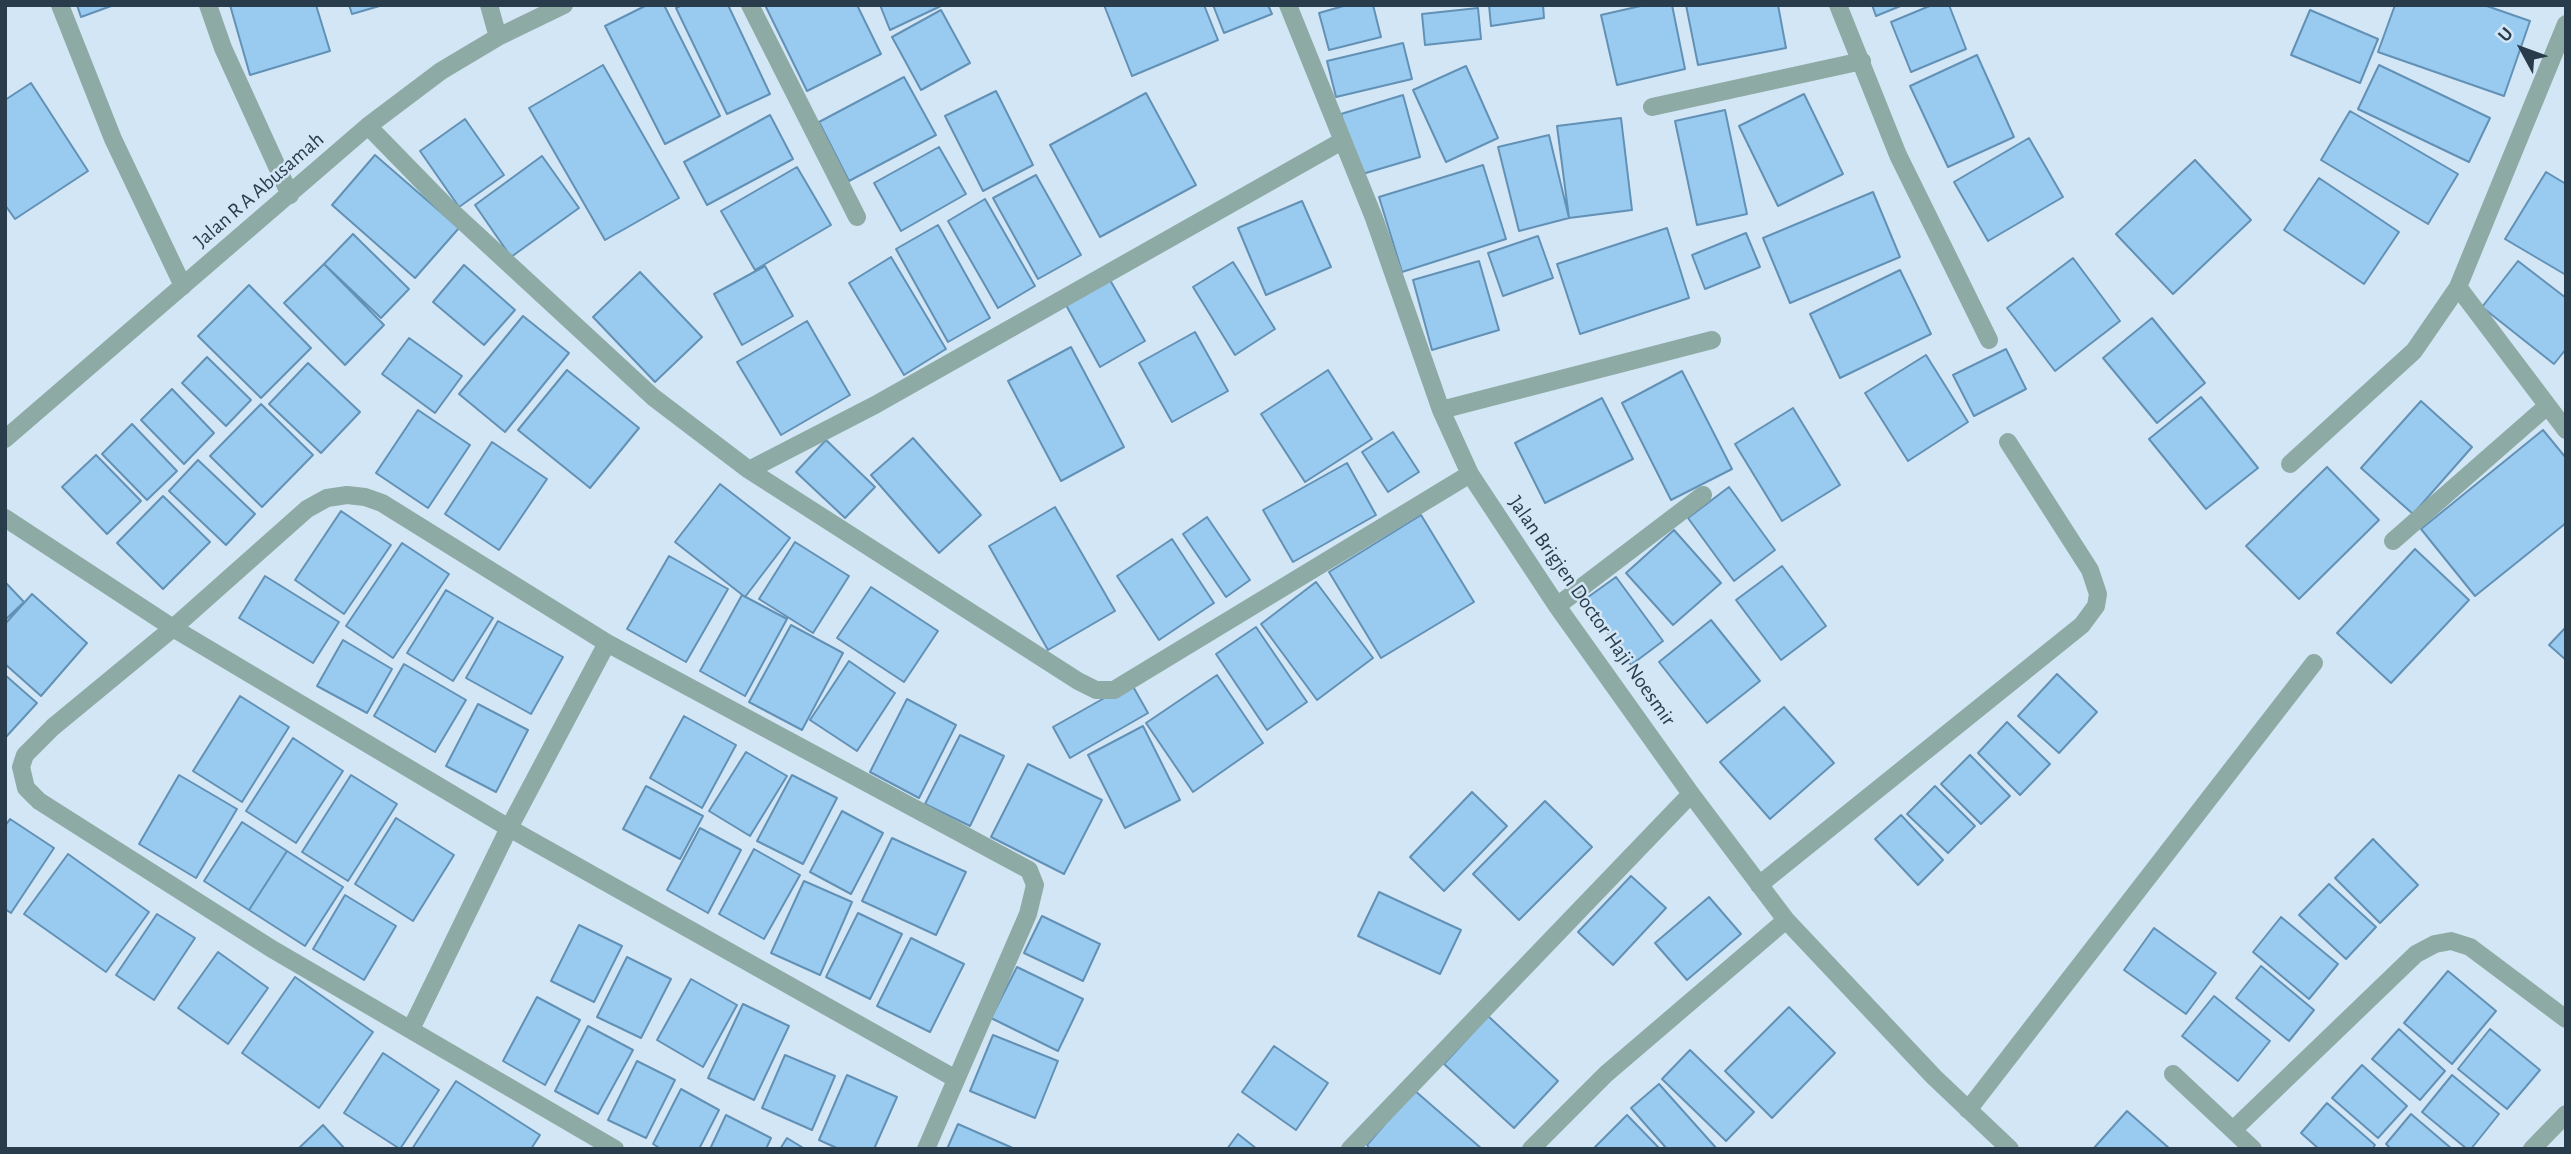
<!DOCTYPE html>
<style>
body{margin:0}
#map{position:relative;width:2571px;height:1154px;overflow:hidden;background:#d3e6f6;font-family:"Alegreya Sans",sans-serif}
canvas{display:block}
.frame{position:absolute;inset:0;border:7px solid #283c4c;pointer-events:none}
.north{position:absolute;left:2487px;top:14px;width:70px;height:70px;-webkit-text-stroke:5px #d3e6f6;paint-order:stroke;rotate:311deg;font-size:19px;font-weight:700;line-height:28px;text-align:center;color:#283c4c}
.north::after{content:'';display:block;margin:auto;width:24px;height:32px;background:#283c4c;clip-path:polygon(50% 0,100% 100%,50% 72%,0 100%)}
</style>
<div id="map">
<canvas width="2571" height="1154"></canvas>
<div class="frame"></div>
<div class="north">U</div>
</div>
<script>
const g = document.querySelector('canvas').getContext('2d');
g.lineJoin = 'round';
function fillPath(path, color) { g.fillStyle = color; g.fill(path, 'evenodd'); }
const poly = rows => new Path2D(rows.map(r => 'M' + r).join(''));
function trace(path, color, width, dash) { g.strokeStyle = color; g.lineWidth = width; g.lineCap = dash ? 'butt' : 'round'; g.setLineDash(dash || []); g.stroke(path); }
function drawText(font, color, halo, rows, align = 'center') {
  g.font = font + ' "Alegreya Sans",sans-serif'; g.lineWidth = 5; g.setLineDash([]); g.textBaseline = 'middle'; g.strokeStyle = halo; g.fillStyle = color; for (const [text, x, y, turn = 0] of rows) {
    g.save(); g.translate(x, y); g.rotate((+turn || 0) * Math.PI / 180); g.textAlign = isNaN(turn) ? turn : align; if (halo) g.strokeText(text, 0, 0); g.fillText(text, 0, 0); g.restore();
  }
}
const building = poly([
 [77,5,114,5,81,17,77,5],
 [230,5,316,5,330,51,250,75,230,5],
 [349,5,383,5,352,14,349,5],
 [647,5,664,5,720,116,665,144,605,26,647,5],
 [682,5,728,5,770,94,727,114,676,8,682,5],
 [765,5,857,5,881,54,807,91,765,5],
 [880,5,943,5,890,30,880,5],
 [1104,5,1204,5,1218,40,1132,76,1104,5],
 [1213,5,1268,5,1272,14,1224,33,1213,5],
 [1347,5,1373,5,1381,37,1329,50,1319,13,1347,5],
 [1489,5,1543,5,1544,18,1491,26,1489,5],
 [1645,5,1672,5,1685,69,1617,85,1601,15,1645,5],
 [1686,5,1778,5,1786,48,1698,65,1686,5],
 [1872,5,1903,5,1876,16,1872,5],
 [1932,5,1949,5,1966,49,1911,72,1891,22,1932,5],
 [2395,5,2484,5,2530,21,2504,96,2378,52,2395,5],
 [1478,8,1481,39,1425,45,1422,14,1478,8],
 [941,10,970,63,921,90,892,37,941,10],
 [2310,10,2378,39,2360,83,2291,55,2310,10],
 [1403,43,1412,79,1336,97,1327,61,1403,43],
 [1977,55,2014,137,1948,167,1910,86,1977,55],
 [603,65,679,198,605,240,529,108,603,65],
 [2379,65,2490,118,2469,162,2358,109,2379,65],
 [1466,66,1498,138,1446,162,1413,90,1466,66],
 [904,77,936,135,849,181,819,122,904,77],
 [31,83,88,171,15,219,5,205,5,100,31,83],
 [996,91,1033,165,983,191,945,116,996,91],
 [1146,93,1196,185,1100,237,1050,145,1146,93],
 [1804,94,1843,174,1778,206,1739,126,1804,94],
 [1403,95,1420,157,1359,175,1341,114,1403,95],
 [1725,110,1747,214,1697,225,1675,121,1725,110],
 [2350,111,2458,174,2428,224,2321,160,2350,111],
 [770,115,793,159,707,205,684,162,770,115],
 [1621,118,1632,210,1569,218,1557,126,1621,118],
 [465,119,504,175,459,207,420,151,465,119],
 [1549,135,1569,218,1519,231,1498,147,1549,135],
 [2029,138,2063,197,1988,241,1954,182,2029,138],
 [939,147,966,194,901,231,874,183,939,147],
 [375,155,459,228,415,278,332,205,375,155],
 [542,156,579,208,511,257,475,205,542,156],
 [2195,160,2251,220,2173,294,2116,234,2195,160],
 [1483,165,1506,239,1402,272,1379,197,1483,165],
 [797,167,831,225,755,270,721,211,797,167],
 [2546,172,2566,184,2566,275,2505,239,2546,172],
 [1036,175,1081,255,1038,279,993,198,1036,175],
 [2319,178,2399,232,2364,284,2284,230,2319,178],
 [1873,192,1900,257,1790,303,1763,238,1873,192],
 [985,199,1035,286,998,308,948,221,985,199],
 [1302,201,1331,267,1266,295,1238,228,1302,201],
 [938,225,990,318,948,342,896,249,938,225],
 [1667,228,1689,298,1580,334,1557,264,1667,228],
 [1746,233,1760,267,1705,289,1692,255,1746,233],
 [353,234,409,289,381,318,324,264,353,234],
 [1538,236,1553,278,1503,296,1488,253,1538,236],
 [891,257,946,349,904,375,849,283,891,257],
 [2073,258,2120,321,2055,371,2007,308,2073,258],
 [1479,261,1499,330,1432,350,1413,280,1479,261],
 [2518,261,2566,298,2566,349,2554,364,2482,307,2518,261],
 [1233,262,1275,329,1235,355,1193,287,1233,262],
 [324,264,384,325,345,365,284,303,324,264],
 [464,265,515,310,484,345,433,302,464,265],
 [765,266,793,316,742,345,714,294,765,266],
 [1900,270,1931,334,1840,378,1810,314,1900,270],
 [640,272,702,337,655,382,593,317,640,272],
 [1110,280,1145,341,1100,367,1066,305,1110,280],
 [249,285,311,348,261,398,198,336,249,285],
 [523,316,569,353,505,432,459,394,523,316],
 [2152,318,2205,383,2157,423,2103,358,2152,318],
 [807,321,850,395,781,435,737,362,807,321],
 [1195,332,1228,391,1172,422,1139,363,1195,332],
 [409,338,462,376,435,413,382,374,409,338],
 [1071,347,1124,447,1061,481,1008,381,1071,347],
 [2006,349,2026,389,1974,416,1953,375,2006,349],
 [1926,355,1968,422,1908,461,1865,393,1926,355],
 [207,357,251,400,226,426,182,383,207,357],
 [308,363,360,412,321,453,269,404,308,363],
 [567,370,639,428,590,488,518,430,567,370],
 [1328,370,1372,439,1305,482,1261,414,1328,370],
 [1682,371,1732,469,1671,500,1622,403,1682,371],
 [172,389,214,433,184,464,141,420,172,389],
 [2201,397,2258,468,2206,509,2149,439,2201,397],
 [1602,398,1633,459,1545,503,1515,443,1602,398],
 [2421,401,2472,447,2413,514,2361,468,2421,401],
 [261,404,313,455,262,507,210,456,261,404],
 [1793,408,1840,485,1782,521,1735,444,1793,408],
 [418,410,470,445,428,508,376,473,418,410],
 [132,424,177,471,147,500,102,454,132,424],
 [2543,430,2566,458,2566,523,2475,596,2421,529,2543,430],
 [1393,432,1419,472,1388,492,1362,452,1393,432],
 [913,438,981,515,939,553,871,475,913,438],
 [826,440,875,487,845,518,796,472,826,440],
 [492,442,547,479,499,550,445,514,492,442],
 [96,455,141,501,107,534,62,487,96,455],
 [198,460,255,514,226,545,169,491,198,460],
 [1347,463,1376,515,1293,562,1263,510,1347,463],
 [2327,467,2379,520,2299,599,2246,546,2327,467],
 [720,484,790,538,745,597,675,542,720,484],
 [1729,487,1775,550,1734,581,1688,518,1729,487],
 [163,496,210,542,163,589,117,543,163,496],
 [1055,507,1115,611,1048,650,989,546,1055,507],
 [341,511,391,545,344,614,295,580,341,511],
 [1421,515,1474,602,1381,658,1329,572,1421,515],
 [1207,517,1250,580,1226,597,1183,534,1207,517],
 [1674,530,1721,583,1673,625,1626,573,1674,530],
 [1172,539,1214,603,1159,640,1117,576,1172,539],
 [795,542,849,576,813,633,759,599,795,542],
 [402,543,449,574,393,658,346,626,402,543],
 [2415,549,2469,600,2391,683,2337,633,2415,549],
 [669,556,728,589,686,662,627,629,669,556],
 [1782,566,1826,626,1781,660,1736,600,1782,566],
 [265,576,339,622,313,663,239,618,265,576],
 [1616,577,1663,641,1631,665,1584,600,1616,577],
 [5,582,24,602,5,620,5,582],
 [1316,582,1373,658,1317,700,1261,624,1316,582],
 [871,587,938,631,904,682,837,638,871,587],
 [446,590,493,618,453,681,407,653,446,590],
 [32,594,87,643,41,696,5,664,5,624,32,594],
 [742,595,787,619,745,696,700,671,742,595],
 [1711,620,1760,681,1707,723,1659,662,1711,620],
 [498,621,563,657,531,714,466,678,498,621],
 [791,625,843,653,802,730,749,702,791,625],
 [1256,627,1307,702,1267,730,1216,654,1256,627],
 [2566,627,2566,660,2549,645,2566,627],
 [343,640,392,669,367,713,317,686,343,640],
 [849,661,895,693,857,751,810,720,849,661],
 [404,664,466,700,435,752,374,716,404,664],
 [2057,674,2097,712,2059,753,2018,716,2057,674],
 [5,675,37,703,5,738,5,675],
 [1217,675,1263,743,1193,792,1146,723,1217,675],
 [1131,683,1148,713,1070,758,1053,727,1131,683],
 [240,696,289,727,242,802,193,771,240,696],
 [907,699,956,725,919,798,870,772,907,699],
 [478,704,528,730,496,792,446,766,478,704],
 [1784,707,1834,763,1770,819,1720,762,1784,707],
 [684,716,736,745,702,808,650,778,684,716],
 [2007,722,2050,764,2020,795,1978,753,2007,722],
 [1143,726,1180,800,1125,828,1088,755,1143,726],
 [960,735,1004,756,970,826,925,804,960,735],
 [293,738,343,771,296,843,246,811,293,738],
 [746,752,787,776,750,836,709,811,746,752],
 [1970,755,2010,796,1981,824,1941,784,1970,755],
 [1028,764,1102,800,1064,874,991,837,1028,764],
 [179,775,237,809,196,878,139,844,179,775],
 [351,775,397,804,348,881,302,852,351,775],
 [792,775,837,798,803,864,757,841,792,775],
 [646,786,703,816,680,859,623,829,646,786],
 [1935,786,1975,826,1948,853,1907,814,1935,786],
 [1472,792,1507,826,1444,891,1410,857,1472,792],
 [1545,801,1592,847,1519,920,1473,874,1545,801],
 [842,811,883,833,851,894,810,872,842,811],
 [1901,815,1943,860,1918,885,1875,839,1901,815],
 [396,818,454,855,413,921,355,884,396,818],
 [10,819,54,848,11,913,5,909,5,826,10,819],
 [242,822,287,851,249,910,204,881,242,822],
 [700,828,741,850,708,913,667,890,700,828],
 [892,838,966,872,936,935,862,901,892,838],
 [2373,839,2418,885,2380,923,2335,878,2373,839],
 [754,849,800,875,764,939,719,914,754,849],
 [287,851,343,887,305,946,249,910,287,851],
 [68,854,149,912,106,972,24,914,68,854],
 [1631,876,1666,908,1613,965,1578,932,1631,876],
 [804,881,852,902,820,975,771,953,804,881],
 [2329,884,2376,927,2346,959,2299,915,2329,884],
 [1379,892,1461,930,1440,974,1358,936,1379,892],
 [345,895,396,926,364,980,313,949,345,895],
 [1709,897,1741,934,1687,980,1655,943,1709,897],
 [858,913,902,934,870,999,826,977,858,913],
 [157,914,195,938,154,1000,116,975,157,914],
 [1042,916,1100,944,1083,981,1024,953,1042,916],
 [2281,917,2338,964,2309,999,2253,952,2281,917],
 [579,925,622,946,594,1002,551,981,579,925],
 [2154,928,2216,973,2186,1014,2124,970,2154,928],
 [911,938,964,964,930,1032,877,1006,911,938],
 [218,952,268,988,228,1044,178,1008,218,952],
 [627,957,671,979,641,1038,597,1017,627,957],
 [2261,966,2314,1010,2289,1041,2236,998,2261,966],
 [1017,967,1083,999,1058,1051,991,1018,1017,967],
 [2448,971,2496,1011,2452,1064,2404,1023,2448,971],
 [295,977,373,1032,319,1108,242,1053,295,977],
 [691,979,737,1005,703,1067,657,1040,691,979],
 [2214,996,2270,1041,2238,1081,2182,1036,2214,996],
 [537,997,580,1020,545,1085,503,1061,537,997],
 [743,1004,789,1026,754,1100,708,1078,743,1004],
 [1789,1007,1835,1053,1772,1118,1725,1071,1789,1007],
 [1488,1016,1558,1081,1514,1128,1444,1064,1488,1016],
 [588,1026,633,1050,598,1114,555,1091,588,1026],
 [2399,1029,2445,1071,2420,1100,2372,1059,2399,1029],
 [2490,1029,2540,1070,2507,1109,2458,1069,2490,1029],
 [993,1035,1058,1061,1035,1118,970,1091,993,1035],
 [1274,1046,1328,1083,1296,1130,1242,1092,1274,1046],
 [1690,1050,1754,1112,1726,1141,1662,1079,1690,1050],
 [383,1053,439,1090,400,1149,344,1113,383,1053],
 [785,1055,835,1076,812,1130,762,1108,785,1055],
 [637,1061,675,1080,646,1138,608,1120,637,1061],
 [2362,1065,2407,1106,2378,1138,2332,1098,2362,1065],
 [847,1075,897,1097,874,1149,839,1149,819,1140,847,1075],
 [2452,1075,2499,1114,2471,1149,2467,1149,2422,1112,2452,1075],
 [456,1081,540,1135,531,1149,412,1149,456,1081],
 [1659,1084,1717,1149,1667,1149,1631,1108,1659,1084],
 [681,1089,719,1110,699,1149,661,1149,653,1144,681,1089],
 [1414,1090,1482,1149,1370,1149,1367,1145,1414,1090],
 [2327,1103,2375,1145,2372,1149,2319,1149,2301,1133,2327,1103],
 [2127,1111,2170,1149,2093,1149,2127,1111],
 [2411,1114,2452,1149,2391,1149,2386,1144,2411,1114],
 [726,1115,771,1138,766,1149,710,1149,726,1115],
 [1627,1115,1660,1149,1593,1149,1627,1115],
 [958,1124,1015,1149,947,1149,958,1124],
 [323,1125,345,1149,298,1149,323,1125],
 [1238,1134,1257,1149,1227,1149,1238,1134],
 [787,1138,805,1149,780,1149,787,1138]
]);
const minor = poly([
 [60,5,113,139,183,286],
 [208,5,223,48,290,195],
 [489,5,498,37],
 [750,5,857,217],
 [1288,5,1374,218,1441,410,1470,474,1557,606,1691,794,1786,920,1934,1077,2010,1149],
 [1838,5,1898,155,1989,340],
 [1652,107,1862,61],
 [368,126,445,205,653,397,749,470,1078,681,1096,690,1114,690,1470,474],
 [2458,287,2566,430],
 [1441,410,1712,340],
 [5,439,368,126,441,71,498,37,564,5],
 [2290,464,2414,351,2458,287,2566,24],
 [749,470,875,405,1342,141],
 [5,518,173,628,509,828,956,1079],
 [2393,541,2546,407],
 [1557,606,1703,495],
 [1759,885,2082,625,2096,606,2098,594,2090,570,2008,442],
 [411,1029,509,828,607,643],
 [2173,1074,2253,1149],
 [1968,1110,2314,663],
 [2233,1130,2416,954,2435,944,2451,941,2470,947,2566,1019],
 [615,1149,272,949,39,801,26,788,21,767,25,755,53,727,173,628,307,509,327,498,347,495,365,497,382,503,607,643,1029,870,1035,885,1028,914,926,1149],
 [1350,1149,1691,794],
 [1531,1149,1606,1074,1786,920],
 [2532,1149,2566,1114]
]);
const streetNames = [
 ["Jalan R A Abusamah",259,190,-41],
 ["Jalan Brigjen Doctor Haji Noesmir",1592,611,55]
];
fillPath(building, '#99caf0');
trace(building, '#6291b5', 2);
trace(minor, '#8daaa4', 18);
drawText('21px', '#283c4c', '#d3e6f6', streetNames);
</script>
